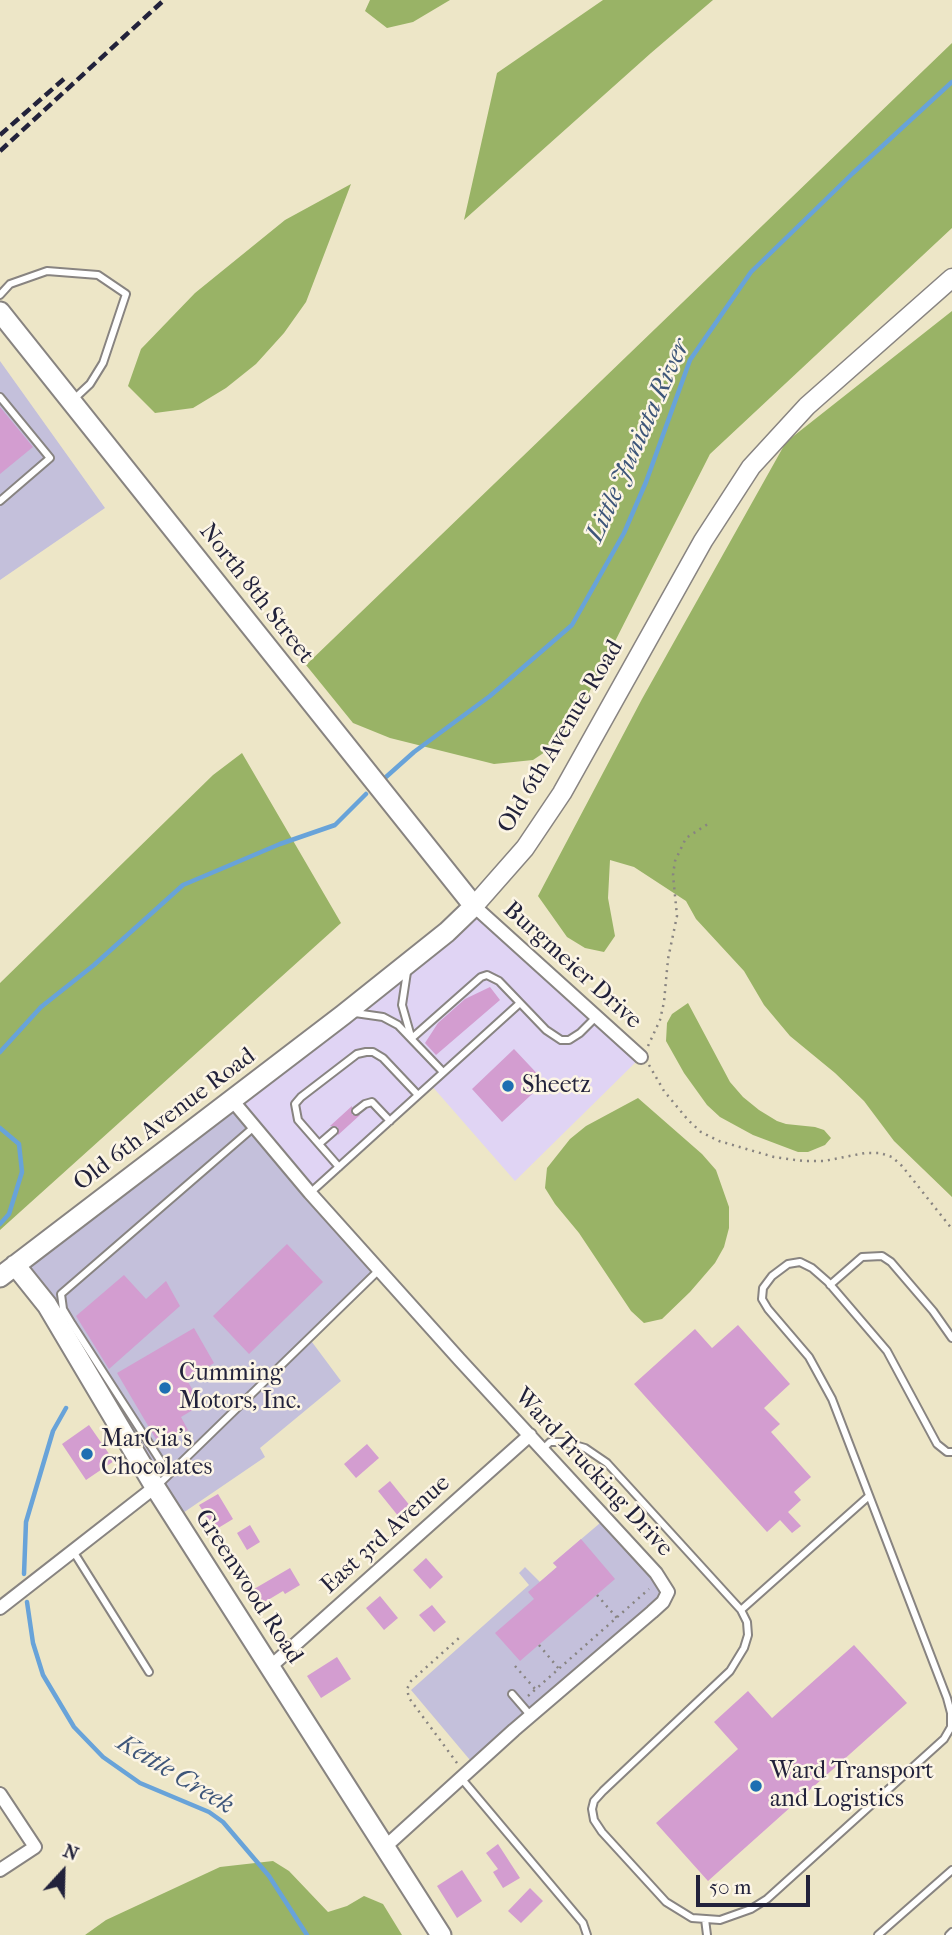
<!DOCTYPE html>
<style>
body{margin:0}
#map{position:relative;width:952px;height:1935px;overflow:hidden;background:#ede6c7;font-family:"IM FELL French Canon",serif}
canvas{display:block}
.north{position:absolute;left:28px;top:1837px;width:70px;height:70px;-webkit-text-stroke:5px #fcf5e5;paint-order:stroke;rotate:22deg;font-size:19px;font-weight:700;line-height:28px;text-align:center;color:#22223b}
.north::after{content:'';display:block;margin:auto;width:24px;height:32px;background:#22223b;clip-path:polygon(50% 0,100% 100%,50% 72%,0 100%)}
.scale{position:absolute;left:696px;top:1875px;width:114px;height:32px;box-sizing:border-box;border:4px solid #22223b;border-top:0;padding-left:9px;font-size:21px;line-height:24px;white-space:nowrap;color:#22223b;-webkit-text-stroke:5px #fcf5e5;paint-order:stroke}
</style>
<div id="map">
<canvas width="952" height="1935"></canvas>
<div class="north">N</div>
<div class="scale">50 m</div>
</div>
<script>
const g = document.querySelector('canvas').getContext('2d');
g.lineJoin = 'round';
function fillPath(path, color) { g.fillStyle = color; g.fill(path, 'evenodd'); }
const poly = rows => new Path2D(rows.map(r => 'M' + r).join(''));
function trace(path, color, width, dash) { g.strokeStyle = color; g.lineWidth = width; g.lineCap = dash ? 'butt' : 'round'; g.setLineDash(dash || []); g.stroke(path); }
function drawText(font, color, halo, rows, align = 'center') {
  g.font = font + ' "IM FELL French Canon",serif'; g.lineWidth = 5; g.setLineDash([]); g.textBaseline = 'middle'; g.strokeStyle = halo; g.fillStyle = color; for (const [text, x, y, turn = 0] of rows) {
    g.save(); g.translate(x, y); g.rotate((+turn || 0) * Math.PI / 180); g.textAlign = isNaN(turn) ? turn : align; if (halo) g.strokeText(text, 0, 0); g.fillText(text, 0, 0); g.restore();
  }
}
const built = poly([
 [480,906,641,1057,515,1181,431,1085,311,1193,232,1099]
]);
const industrial = poly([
 [0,361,105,508,0,580],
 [232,1100,379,1270,309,1338,341,1381,260,1448,265,1457,180,1515,21,1263],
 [606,1518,667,1592,475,1766,411,1690,529,1585,519,1573,525,1567,540,1582,557,1567,553,1563]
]);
const forest = poly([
 [370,0,450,0,413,22,387,28,365,11],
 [603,0,713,0,651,53,464,220,497,73],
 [952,43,952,228,710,454,566,738,533,760,494,764,390,738,353,723,306,665],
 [351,184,306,302,284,333,256,364,226,388,193,408,155,413,128,386,141,349,195,293,285,220],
 [952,311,952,1197,894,1141,864,1101,835,1073,790,1036,764,1005,744,971,696,919,686,901,634,867,610,860,608,898,615,936,604,952,585,948,567,937,538,896,642,699,786,442],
 [242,753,341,923,0,1230,0,983,213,775],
 [688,1003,730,1082,743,1097,759,1110,777,1121,786,1124,815,1127,824,1130,831,1138,825,1145,808,1152,798,1152,753,1135,720,1117,707,1105,684,1073,666,1041,667,1023,672,1014],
 [638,1098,702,1154,716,1170,729,1207,729,1228,724,1247,715,1263,690,1292,662,1319,644,1323,631,1311,579,1233,555,1204,545,1188,547,1168,570,1139,586,1126],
 [273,1861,289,1871,328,1912,347,1906,364,1896,383,1904,402,1935,85,1935,106,1920,220,1867]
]);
const stream = poly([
 [386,777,414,752,490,696,572,625,624,533,646,482,690,360,751,272,853,173,952,82],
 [0,1052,41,1007,94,965,183,885,280,844,335,825,366,794],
 [0,1128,19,1144,22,1172,9,1214,0,1224],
 [24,1574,26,1522,53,1431,66,1408],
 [27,1602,33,1643,43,1675,74,1727,103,1757,140,1783,209,1812,223,1822,269,1876,307,1935]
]);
const building = poly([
 [0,407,33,447,0,474],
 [490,987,500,1000,436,1055,425,1043,438,1023,465,999],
 [514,1049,545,1082,502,1122,472,1089],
 [352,1106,352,1115,360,1115,338,1135,338,1127,330,1126],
 [287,1244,323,1282,249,1354,213,1316],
 [124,1275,146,1299,166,1281,180,1306,109,1369,76,1316],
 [738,1325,790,1384,764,1408,780,1424,771,1432,811,1477,794,1492,801,1500,788,1512,801,1526,792,1533,780,1520,767,1532,634,1384,695,1329,712,1348],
 [194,1328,214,1363,187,1380,201,1405,181,1417,188,1430,160,1446,117,1373],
 [89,1425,114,1461,86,1480,62,1444],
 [367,1444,379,1458,356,1478,344,1464],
 [390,1481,411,1507,399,1517,378,1491],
 [218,1494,233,1519,215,1530,199,1505],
 [250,1525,260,1542,247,1550,237,1533],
 [581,1539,615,1579,520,1661,495,1633,534,1599,528,1592,557,1567,553,1563],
 [426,1558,443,1577,430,1589,413,1570],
 [290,1568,300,1585,285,1594,283,1591,263,1603,254,1589],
 [380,1596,398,1618,384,1630,366,1608],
 [432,1605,446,1622,434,1632,419,1615],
 [854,1645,907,1703,708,1881,656,1823,738,1749,714,1722,748,1691,772,1718],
 [337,1657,351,1679,321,1698,307,1676],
 [498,1844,520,1878,503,1888,493,1872,498,1869,486,1853],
 [462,1870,482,1901,457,1918,437,1886],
 [530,1888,543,1901,521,1923,508,1911]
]);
const path = poly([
 [648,1046,660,1020,664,1002,668,959,677,916,673,875,675,861,686,838,711,822],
 [649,1065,664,1091,688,1120,701,1132,719,1141,774,1157,803,1161,824,1161,865,1153,880,1153,892,1157,902,1166,952,1229],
 [597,1595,617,1618],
 [539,1645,559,1669],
 [515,1666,536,1690],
 [528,1696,649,1589],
 [457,1763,409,1698,407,1689,411,1681,459,1638]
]);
const lane = poly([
 [0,295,10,284,47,271,98,275,126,294,103,363,90,384,74,399],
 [0,397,50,458,0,501],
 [407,972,402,1005,410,1033],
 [355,1013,383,1017,398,1025,443,1072],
 [412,1038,481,977,487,975,499,981,546,1030,561,1040,569,1040,580,1033,597,1016],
 [356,1111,365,1104,372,1102,390,1121],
 [319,1144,334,1131],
 [339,1167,298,1120,295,1104,301,1097,357,1054,366,1052,373,1052,383,1058,418,1095],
 [310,1193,520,1003],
 [830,1285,862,1257,882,1256,891,1262,933,1311,952,1338],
 [543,1449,550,1442,564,1442,585,1448,607,1463,741,1610,747,1622,748,1635,744,1648,730,1671,603,1791,594,1801,592,1809,594,1820,602,1832,666,1902,692,1918,720,1920,751,1909,767,1899,944,1739,951,1727,951,1713,947,1698,832,1399,809,1357,768,1309,762,1299,763,1288,772,1276,788,1264,800,1262,812,1268,828,1282,887,1351,937,1444,947,1452,952,1452],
 [169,1474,72,1324,63,1309,61,1294,254,1127],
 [157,1486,379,1270],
 [73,1551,149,1672],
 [741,1610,869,1496],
 [512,1694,531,1716],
 [461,1778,583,1923,587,1935],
 [705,1919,707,1935],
 [878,1935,952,1870],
 [949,1935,952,1932]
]);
const street = poly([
 [474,906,641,1057],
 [232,1100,310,1193,459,1359,656,1573,668,1592,663,1602,652,1612,514,1730,385,1847],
 [0,1608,155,1487],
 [270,1667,530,1435],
 [0,1794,35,1847,0,1870]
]);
const secondary = poly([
 [474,906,525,848,562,793,703,541,751,467,807,406,952,278]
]);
const primary = poly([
 [0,312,474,906,447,932,343,1015,0,1277],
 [15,1265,47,1305,155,1487,441,1935]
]);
const rail = poly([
 [0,135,65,78],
 [0,151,164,0]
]);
const markers = [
 [508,1086,7,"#1f6fb2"],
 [165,1388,7,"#1f6fb2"],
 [87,1454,7,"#1f6fb2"],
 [756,1786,7,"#1f6fb2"]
];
const streetNames = [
 ["North 8th Street",256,594,52],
 ["Old 6th Avenue Road",561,737,-59],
 ["Burgmeier Drive",572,966,42],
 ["Old 6th Avenue Road",165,1120,-37],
 ["Ward Trucking Drive",593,1473,47],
 ["East 3rd Avenue",386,1535,-42],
 ["Greenwood Road",248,1587,57]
];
const poiNames = [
 ["Sheetz",522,1086],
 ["Cumming",179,1374],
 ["Motors, Inc.",179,1402],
 ["MarCia's",101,1440],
 ["Chocolates",101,1468],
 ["Ward Transport",770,1772],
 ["and Logistics",770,1800]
];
const waterNames = [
 ["Little Juniata River",639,441,-66],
 ["Kettle Creek",175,1775,31]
];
fillPath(built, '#e0d4f4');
fillPath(industrial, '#c4c0db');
fillPath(forest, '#99b366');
trace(stream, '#68a3d9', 4.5);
fillPath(building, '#d39dd0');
trace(lane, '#888481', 10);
trace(street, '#888481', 16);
trace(secondary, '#888481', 21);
trace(primary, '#888481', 23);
trace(path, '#888481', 2.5, [2, 5]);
trace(lane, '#fff', 6);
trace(street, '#fff', 12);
trace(secondary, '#fff', 18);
trace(primary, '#fff', 19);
trace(rail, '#22223b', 4.5, [10, 5]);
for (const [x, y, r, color] of markers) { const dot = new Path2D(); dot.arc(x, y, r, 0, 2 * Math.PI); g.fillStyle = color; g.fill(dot); trace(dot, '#fcf5e5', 2.5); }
drawText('24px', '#22223b', '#fcf5e5', streetNames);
drawText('24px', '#22223b', '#fcf5e5', poiNames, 'left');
drawText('italic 26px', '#3e567a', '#fcf5e5', waterNames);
</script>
